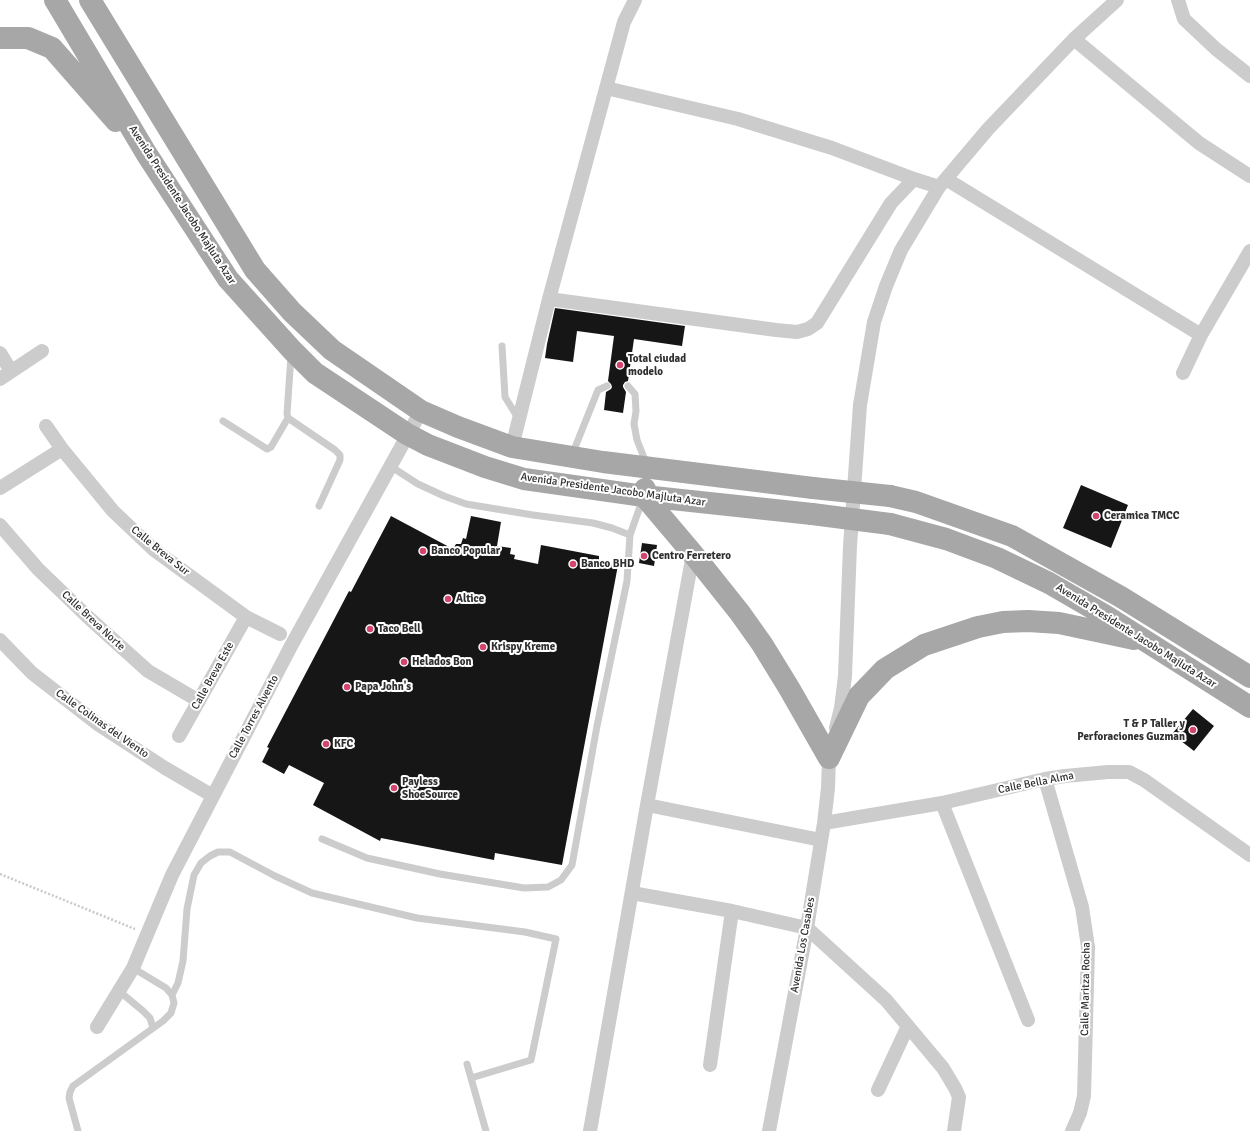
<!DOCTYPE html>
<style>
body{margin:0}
canvas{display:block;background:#fff}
</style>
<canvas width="1250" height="1131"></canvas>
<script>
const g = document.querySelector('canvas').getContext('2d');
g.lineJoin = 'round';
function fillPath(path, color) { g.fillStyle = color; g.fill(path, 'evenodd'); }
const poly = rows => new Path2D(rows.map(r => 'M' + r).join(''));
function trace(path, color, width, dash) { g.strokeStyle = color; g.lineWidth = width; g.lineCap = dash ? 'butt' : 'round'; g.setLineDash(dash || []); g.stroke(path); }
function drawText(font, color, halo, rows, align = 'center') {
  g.font = font + ' Signika,sans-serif'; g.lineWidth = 4; g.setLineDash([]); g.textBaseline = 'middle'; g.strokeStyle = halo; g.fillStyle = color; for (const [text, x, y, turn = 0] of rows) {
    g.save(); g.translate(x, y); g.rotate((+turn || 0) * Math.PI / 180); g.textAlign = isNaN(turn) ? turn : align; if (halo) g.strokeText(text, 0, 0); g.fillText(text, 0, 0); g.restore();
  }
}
const building = poly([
 [555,308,685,326,682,346,634,339,628,381,625,382,623,385,623,387,626,392,623,413,604,410,606,392,611,389,612,387,611,384,608,381,614,336,577,331,573,362,545,358,547,344],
 [1081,485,1128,505,1111,548,1063,528],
 [391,516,453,549,456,544,461,544,463,538,466,539,471,516,501,522,497,546,511,548,510,554,515,555,514,559,538,564,541,545,599,556,599,561,618,565,562,865,495,853,494,860,381,838,380,841,313,805,324,783,289,765,284,774,262,762,269,748,267,747,349,591,351,592],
 [642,543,657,545,654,566,639,563],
 [1193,709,1214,726,1194,751,1172,734]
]);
const path = poly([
 [0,874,135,929]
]);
const service = poly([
 [502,346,505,397,518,418],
 [291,355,287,414,288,418,335,450,340,455,340,460,319,506],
 [628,386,635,394,636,411,634,424,637,440,647,465],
 [223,421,267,449,271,447,288,418],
 [572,455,598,390,607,386],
 [390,466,418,484,444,496,466,504,533,515,593,523,612,528,630,535],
 [322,839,367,858,440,874,524,888,548,887,561,880,572,865,597,726,627,581,630,535,643,498],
 [119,991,143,1011,150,1018,153,1028],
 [172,995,178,983,183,961,187,909,194,875,201,863,210,856,218,852,230,852,275,876,312,893,417,918,525,932,556,939,531,1060,471,1078],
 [467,1064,486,1131],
 [78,1131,69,1098,70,1092,73,1086,163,1021,171,1013,174,1003,172,995,166,988,133,968]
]);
const minor = poly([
 [1178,0,1184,19,1216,49,1250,76],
 [1074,39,1199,143,1250,176],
 [606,88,738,119,832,148,914,179],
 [946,179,1201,335],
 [549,299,776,330,797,332,808,329,817,323,891,203,914,179,939,187],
 [0,353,11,371],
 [1183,373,1201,335,1250,251],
 [0,379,42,351],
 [46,426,62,449,113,511,153,549,246,617,280,634],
 [512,447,549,299,624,22,635,0],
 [0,488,62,449],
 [0,525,38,569,90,619,148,671,199,701],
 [0,640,32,673,99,725,165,768,213,796],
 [836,728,841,708,845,676,850,546,860,405,874,322,886,286,901,250,939,187,988,129,1074,39,1117,0],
 [179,736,246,617],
 [1045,779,1082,907,1088,947,1084,1096,1080,1113,1072,1131],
 [942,803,1028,1020],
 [647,805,821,840],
 [824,823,942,803,1045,779,1065,776,1108,772,1129,772,1144,780,1250,855],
 [632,893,732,911,807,928,886,1000,943,1068,955,1088,959,1097,954,1131],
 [97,1027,133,968,172,875,291,646,421,411],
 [710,1065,732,911],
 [878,1090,908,1026],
 [590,1131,647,805,693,554],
 [769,1131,807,928,824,823,828,788,829,758,830,750]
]);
const primary = poly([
 [55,0,146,153,228,279,292,350,315,373,407,434,428,445,485,467,524,479,644,496,812,514],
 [90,0,255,270,292,312,332,350,421,411,458,427,512,447,603,462,813,488],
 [0,38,28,38,52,48,116,121],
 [645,489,644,496,693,554,740,613,762,644,789,688,829,758],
 [890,496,916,502,1012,536,1121,597,1250,677],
 [890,524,946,539,997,558,1049,583,1106,616,1250,707],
 [829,758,859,696,885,669,924,645,978,627,1003,622,1028,621,1059,623,1134,639]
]);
const primaryBridge = poly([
 [813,488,890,496],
 [812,514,890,524]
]);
const markers = [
 [620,365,4,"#d3456c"],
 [1096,516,4,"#d3456c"],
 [423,551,4,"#d3456c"],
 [644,556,4,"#d3456c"],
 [573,564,4,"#d3456c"],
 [448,599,4,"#d3456c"],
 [370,629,4,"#d3456c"],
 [483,647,4,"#d3456c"],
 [404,662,4,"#d3456c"],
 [347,687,4,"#d3456c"],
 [1193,730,4,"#d3456c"],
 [326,744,4,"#d3456c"],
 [394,788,4,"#d3456c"]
];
const streetNames = [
 ["Avenida Presidente Jacobo Majluta Azar",182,205,57],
 ["Avenida Presidente Jacobo Majluta Azar",613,490,8],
 ["Calle Breva Sur",160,551,39],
 ["Calle Breva Norte",93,621,43],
 ["Avenida Presidente Jacobo Majluta Azar",1136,636,32],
 ["Calle Breva Este",213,676,-61],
 ["Calle Torres Alvento",254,717,-62],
 ["Calle Colinas del Viento",102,724,35],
 ["Calle Bella Alma",1036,783,-11],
 ["Avenida Los Casabes",803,945,-80],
 ["Calle Maritza Rocha",1086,989,-89]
];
const poiNames = [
 ["Total ciudad",628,359],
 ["modelo",628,372],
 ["Ceramica TMCC",1104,516],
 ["Banco Popular",431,551],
 ["Centro Ferretero",652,556],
 ["Banco BHD",581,564],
 ["Altice",456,599],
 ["Taco Bell",378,629],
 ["Krispy Kreme",491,647],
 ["Helados Bon",412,662],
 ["Papa John's",355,687],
 ["T & P Taller y",1185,724,"right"],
 ["Perforaciones Guzman",1185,737,"right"],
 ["KFC",334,744],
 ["Payless",402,782],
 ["ShoeSource",402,795]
];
fillPath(building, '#161616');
trace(path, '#c9c9c9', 2.5, [2, 2]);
trace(service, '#ccc', 7);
trace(minor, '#ccc', 14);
trace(primary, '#a7a7a7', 22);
trace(primaryBridge, '#a7a7a7', 22);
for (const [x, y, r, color] of markers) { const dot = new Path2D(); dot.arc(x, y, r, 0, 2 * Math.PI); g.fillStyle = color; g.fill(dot); trace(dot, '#fff', 1.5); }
drawText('11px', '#2f2f2f', '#fff', streetNames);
drawText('bold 11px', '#2f2f2f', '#fff', poiNames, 'left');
</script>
